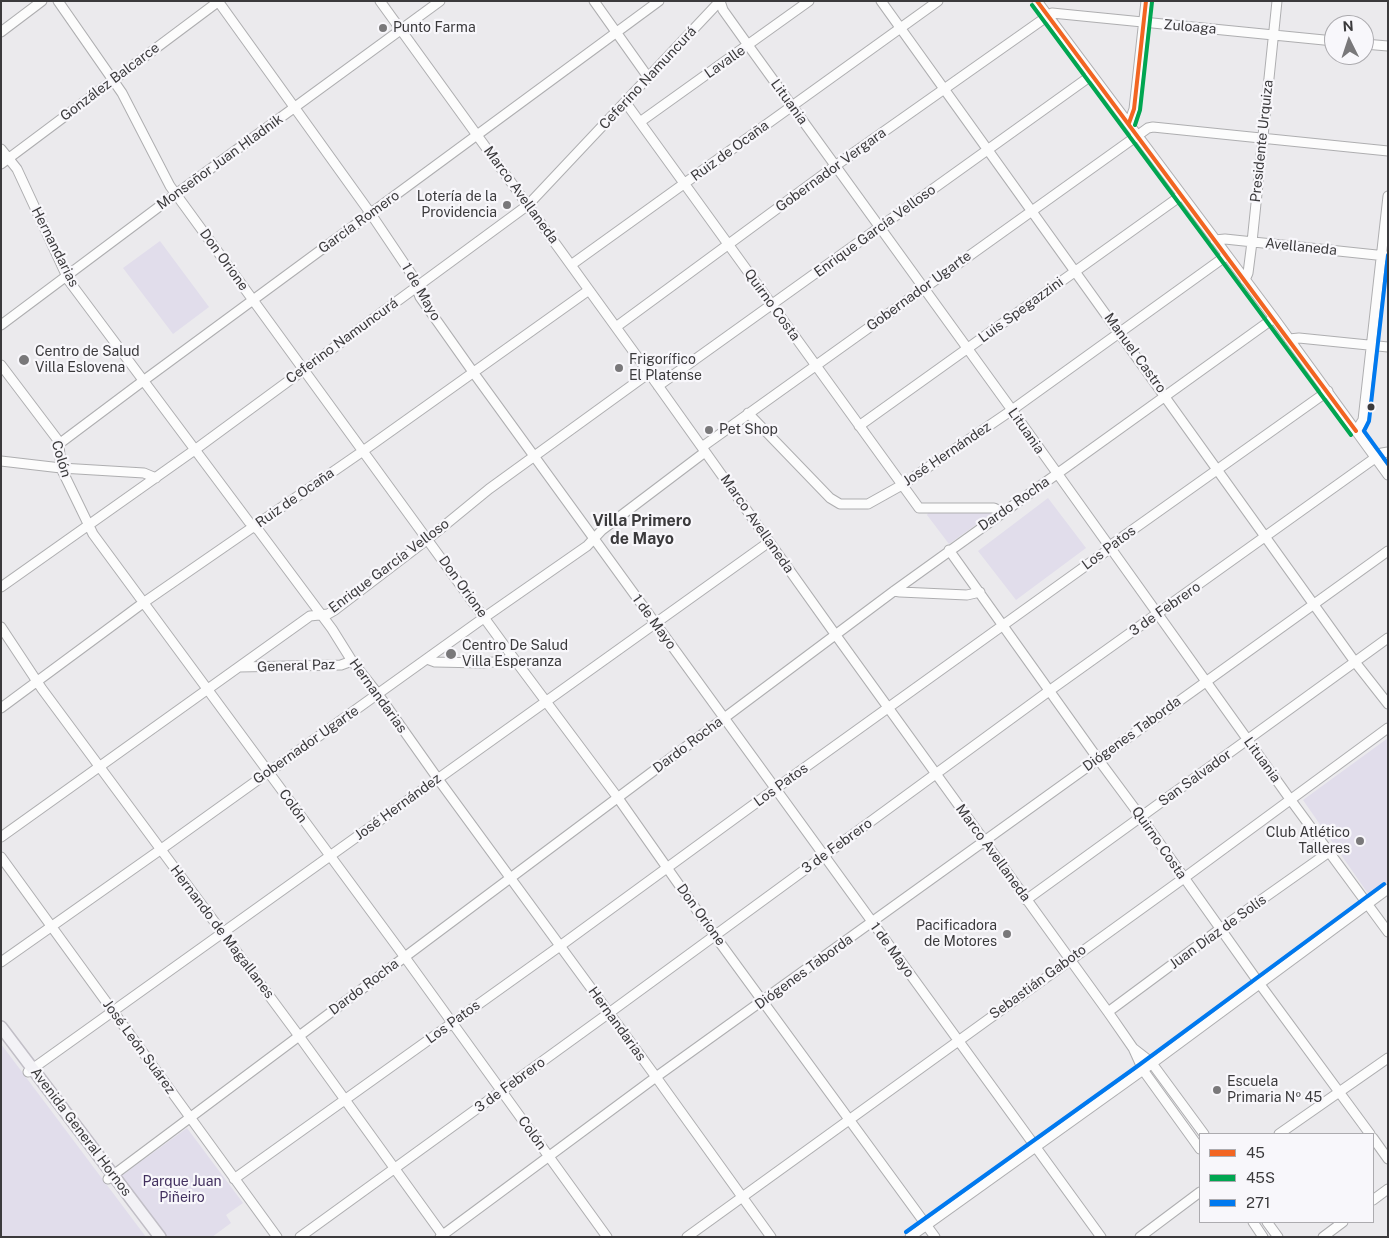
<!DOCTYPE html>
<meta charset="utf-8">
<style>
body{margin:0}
#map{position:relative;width:1389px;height:1238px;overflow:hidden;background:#ebeaed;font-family:"Public Sans",sans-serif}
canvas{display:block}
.frame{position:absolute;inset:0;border:2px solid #3b3a3c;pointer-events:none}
.legend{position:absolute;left:1199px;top:1133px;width:175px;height:90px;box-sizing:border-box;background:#f8f7fb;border:1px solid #acabaf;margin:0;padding:6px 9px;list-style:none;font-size:15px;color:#3b3a3c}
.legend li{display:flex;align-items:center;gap:10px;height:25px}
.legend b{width:25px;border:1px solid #acabaf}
.north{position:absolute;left:1324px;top:15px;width:50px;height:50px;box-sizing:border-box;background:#f8f7fb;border:1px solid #acabaf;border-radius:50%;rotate:356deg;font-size:14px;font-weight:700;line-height:20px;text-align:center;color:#3b3a3c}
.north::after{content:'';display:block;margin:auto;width:18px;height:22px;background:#79787a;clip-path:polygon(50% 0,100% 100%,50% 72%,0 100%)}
</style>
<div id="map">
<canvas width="1389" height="1238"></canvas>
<div class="frame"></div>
<ul class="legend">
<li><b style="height:6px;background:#f26522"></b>45</li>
<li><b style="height:6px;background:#00a651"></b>45S</li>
<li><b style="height:6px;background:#0079ef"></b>271</li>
</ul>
<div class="north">N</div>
</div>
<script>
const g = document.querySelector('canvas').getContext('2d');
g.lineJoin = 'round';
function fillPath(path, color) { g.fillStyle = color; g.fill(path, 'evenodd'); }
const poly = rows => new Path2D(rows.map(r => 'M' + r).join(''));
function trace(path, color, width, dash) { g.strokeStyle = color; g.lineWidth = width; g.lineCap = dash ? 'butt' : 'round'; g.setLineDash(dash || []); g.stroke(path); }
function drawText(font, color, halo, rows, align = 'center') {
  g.font = font + ' "Public Sans",sans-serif'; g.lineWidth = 4.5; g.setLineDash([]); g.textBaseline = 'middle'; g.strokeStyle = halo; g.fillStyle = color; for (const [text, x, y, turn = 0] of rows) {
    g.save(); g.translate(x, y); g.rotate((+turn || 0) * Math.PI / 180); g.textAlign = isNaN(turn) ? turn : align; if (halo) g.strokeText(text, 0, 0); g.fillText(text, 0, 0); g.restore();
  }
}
const green = poly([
 [160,241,209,307,173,334,123,268],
 [1048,498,1086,548,1016,600,978,551],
 [929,511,989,512,991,514,949,544,927,515],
 [1388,738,1388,882,1369,895,1303,800],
 [1,1044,146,1237,1,1237],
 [187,1128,243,1203,226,1215,231,1223,212,1237,166,1237,121,1176]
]);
const minor = poly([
 [58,1,122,93,170,186,512,656,618,798,715,936,935,1237],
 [218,1,371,214,412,275,420,297,473,372,1101,1237],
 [380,1,649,373,835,634,1108,1012,1133,1048,1143,1070,1200,1149],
 [594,1,648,77],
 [720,1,723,10,748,45,1012,410,1290,799,1388,932],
 [881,1,1355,662,1388,704],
 [1037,1,1274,318,1388,475],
 [1,32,42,1],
 [1364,44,1388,46],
 [626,103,919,508,994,508,1002,512],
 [640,122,809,1],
 [1129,123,1134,109,1146,1],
 [1,149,17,169,69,281,249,522,259,531,332,629,352,661,378,694,438,779,656,1077,771,1237],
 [1,164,219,1],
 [1215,240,1225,239,1386,256],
 [571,265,938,1],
 [1245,280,1248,273,1252,242,1277,1],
 [1,325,176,194,440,1],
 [616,327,835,166,1052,13,1334,41],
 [1289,339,1299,338,1388,347],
 [1,365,57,439,59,444,61,468,93,534,404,956,607,1237],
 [658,386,1092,75],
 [748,413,830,498,840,504,868,504,902,485,1012,410,1226,256],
 [859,426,1182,195],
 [1356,431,1363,420,1388,196],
 [59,444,143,381,659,1],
 [702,447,1148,128,1153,127,1388,151],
 [1,461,61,468,144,473,156,478],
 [949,550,1098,759,1141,817,1259,983,1370,1134],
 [1,587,196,449,528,205,720,1],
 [894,591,900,592,967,595,980,592],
 [1,627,42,689,299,1036,444,1237],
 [427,659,435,662,483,663,504,661,512,656],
 [239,667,341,665,352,661],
 [1,708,143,603,363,451,589,290],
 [1,837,310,616,328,614,335,610,428,539,489,489,649,373],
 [1,857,277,1237],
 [1026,900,1388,638],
 [1,962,160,850,485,617,587,546,602,530,705,452],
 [1108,1012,1220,929,1329,852],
 [1133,1048,1151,1062,1204,1134],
 [28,1072,769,542],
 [1279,1134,1388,1058],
 [1373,1138,1388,1159],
 [108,1179,894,591,1274,318],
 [234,1179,560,946,775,789,1105,552,1114,543,1328,391],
 [1373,1200,1388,1189],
 [1253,1222,1263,1237],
 [1267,1222,1278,1237],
 [300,1237,609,1013,1049,691,1382,453,1388,452],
 [440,1237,656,1077,1388,551],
 [687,1237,1184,878,1388,728],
 [910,1237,1143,1070,1388,889],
 [1140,1237,1200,1192],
 [1323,1237,1343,1222]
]);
const major = poly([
 [1,1027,160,1237]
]);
const bus1 = poly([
 [1037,1,1356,431],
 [1129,123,1134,109,1146,1]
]);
const bus2 = poly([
 [1032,5,1351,435],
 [1135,125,1140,110,1152,2]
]);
const bus3 = poly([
 [1388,255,1369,421,1364,431,1388,464],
 [906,1232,1139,1065,1384,884]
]);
const markers = [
 [383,28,5,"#79787a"],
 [507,205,5,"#79787a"],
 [24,360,6,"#79787a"],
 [619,368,5,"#79787a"],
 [1371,407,4.5,"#3b3a3c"],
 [709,430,5,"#79787a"],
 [451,654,6,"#79787a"],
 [1360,841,5,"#79787a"],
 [1007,934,5,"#79787a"],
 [1217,1090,5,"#79787a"]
];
const streetNames = [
 ["Zuloaga",1190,27,5],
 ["Lavalle",725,62,-35],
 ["Ceferino Namuncurá",648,78,-47],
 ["González Balcarce",110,82,-37],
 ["Lituania",789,102,54],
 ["Presidente Urquiza",1262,141,-84],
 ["Ruiz de Ocaña",730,151,-36],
 ["Monseñor Juan Hladnik",220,162,-36],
 ["Gobernador Vergara",831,170,-36],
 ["Marco Avellaneda",521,195,54],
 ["García Romero",359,222,-36],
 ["Enrique García Velloso",875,231,-36],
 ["Hernandarias",55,247,63],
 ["Avellaneda",1301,247,6],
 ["Don Orione",224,260,54],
 ["Gobernador Ugarte",919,291,-36],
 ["1 de Mayo",421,292,60],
 ["Quirno Costa",772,305,54],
 ["Luis Spegazzini",1021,310,-36],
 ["Ceferino Namuncurá",342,341,-36],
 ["Manuel Castro",1135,353,54],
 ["Lituania",1026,431,55],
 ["José Hernández",947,454,-34],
 ["Colón",61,459,73],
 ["Ruiz de Ocaña",295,498,-35],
 ["Dardo Rocha",1014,504,-35],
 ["Marco Avellaneda",757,524,55],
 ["Los Patos",1109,548,-37],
 ["Enrique García Velloso",389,566,-37],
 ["Don Orione",463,587,54],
 ["3 de Febrero",1165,609,-35],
 ["1 de Mayo",654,622,54],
 ["General Paz",296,666,-2],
 ["Hernandarias",378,696,54],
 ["Diógenes Taborda",1132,734,-36],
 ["Gobernador Ugarte",306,745,-35],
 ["Dardo Rocha",688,745,-37],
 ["Lituania",1262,760,54],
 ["San Salvador",1195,778,-36],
 ["Los Patos",781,785,-36],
 ["Colón",293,806,54],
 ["José Hernández",398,807,-36],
 ["Quirno Costa",1159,843,55],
 ["3 de Febrero",837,846,-36],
 ["Marco Avellaneda",993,853,54],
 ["Don Orione",701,915,54],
 ["Hernando de Magallanes",222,932,53],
 ["Juan Díaz de Solís",1218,932,-36],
 ["1 de Mayo",892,950,54],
 ["Diógenes Taborda",804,972,-36],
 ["Sebastián Gaboto",1038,982,-36],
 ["Dardo Rocha",364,987,-37],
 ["Los Patos",453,1022,-36],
 ["Hernandarias",617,1024,54],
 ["José León Suárez",139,1047,54],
 ["3 de Febrero",510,1085,-36],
 ["Avenida General Hornos",81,1132,53],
 ["Colón",532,1133,54]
];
const poiNames = [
 ["Punto Farma",393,28],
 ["Lotería de la",497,197,"right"],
 ["Providencia",497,213,"right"],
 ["Centro de Salud",35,352],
 ["Villa Eslovena",35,368],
 ["Frigorífico",629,360],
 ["El Platense",629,376],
 ["Pet Shop",719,430],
 ["Centro De Salud",462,646],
 ["Villa Esperanza",462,662],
 ["Club Atlético",1350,833,"right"],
 ["Talleres",1350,849,"right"],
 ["Pacificadora",997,926,"right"],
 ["de Motores",997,942,"right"],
 ["Escuela",1227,1082],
 ["Primaria Nº 45",1227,1098]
];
const parkNames = [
 ["Parque Juan",182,1182],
 ["Piñeiro",182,1198]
];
const quarterNames = [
 ["Villa Primero",642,521],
 ["de Mayo",642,539]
];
fillPath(green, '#e1ddeb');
trace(minor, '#aeaeb0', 11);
trace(major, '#c1bec6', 14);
trace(minor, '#fcfcfc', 9);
trace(major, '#f3f2f6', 11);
trace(bus1, '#f26522', 4);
trace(bus2, '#00a651', 4);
trace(bus3, '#0079ef', 4);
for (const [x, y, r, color] of markers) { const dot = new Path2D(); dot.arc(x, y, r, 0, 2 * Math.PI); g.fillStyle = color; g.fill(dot); trace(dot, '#f8f7fb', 2); }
drawText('14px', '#3b3a3c', '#f8f7fb', streetNames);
drawText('14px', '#3b3a3c', '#f8f7fb', poiNames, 'left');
drawText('14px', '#42305f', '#f8f7fb', parkNames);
drawText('bold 16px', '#3b3a3c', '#f8f7fb', quarterNames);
</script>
